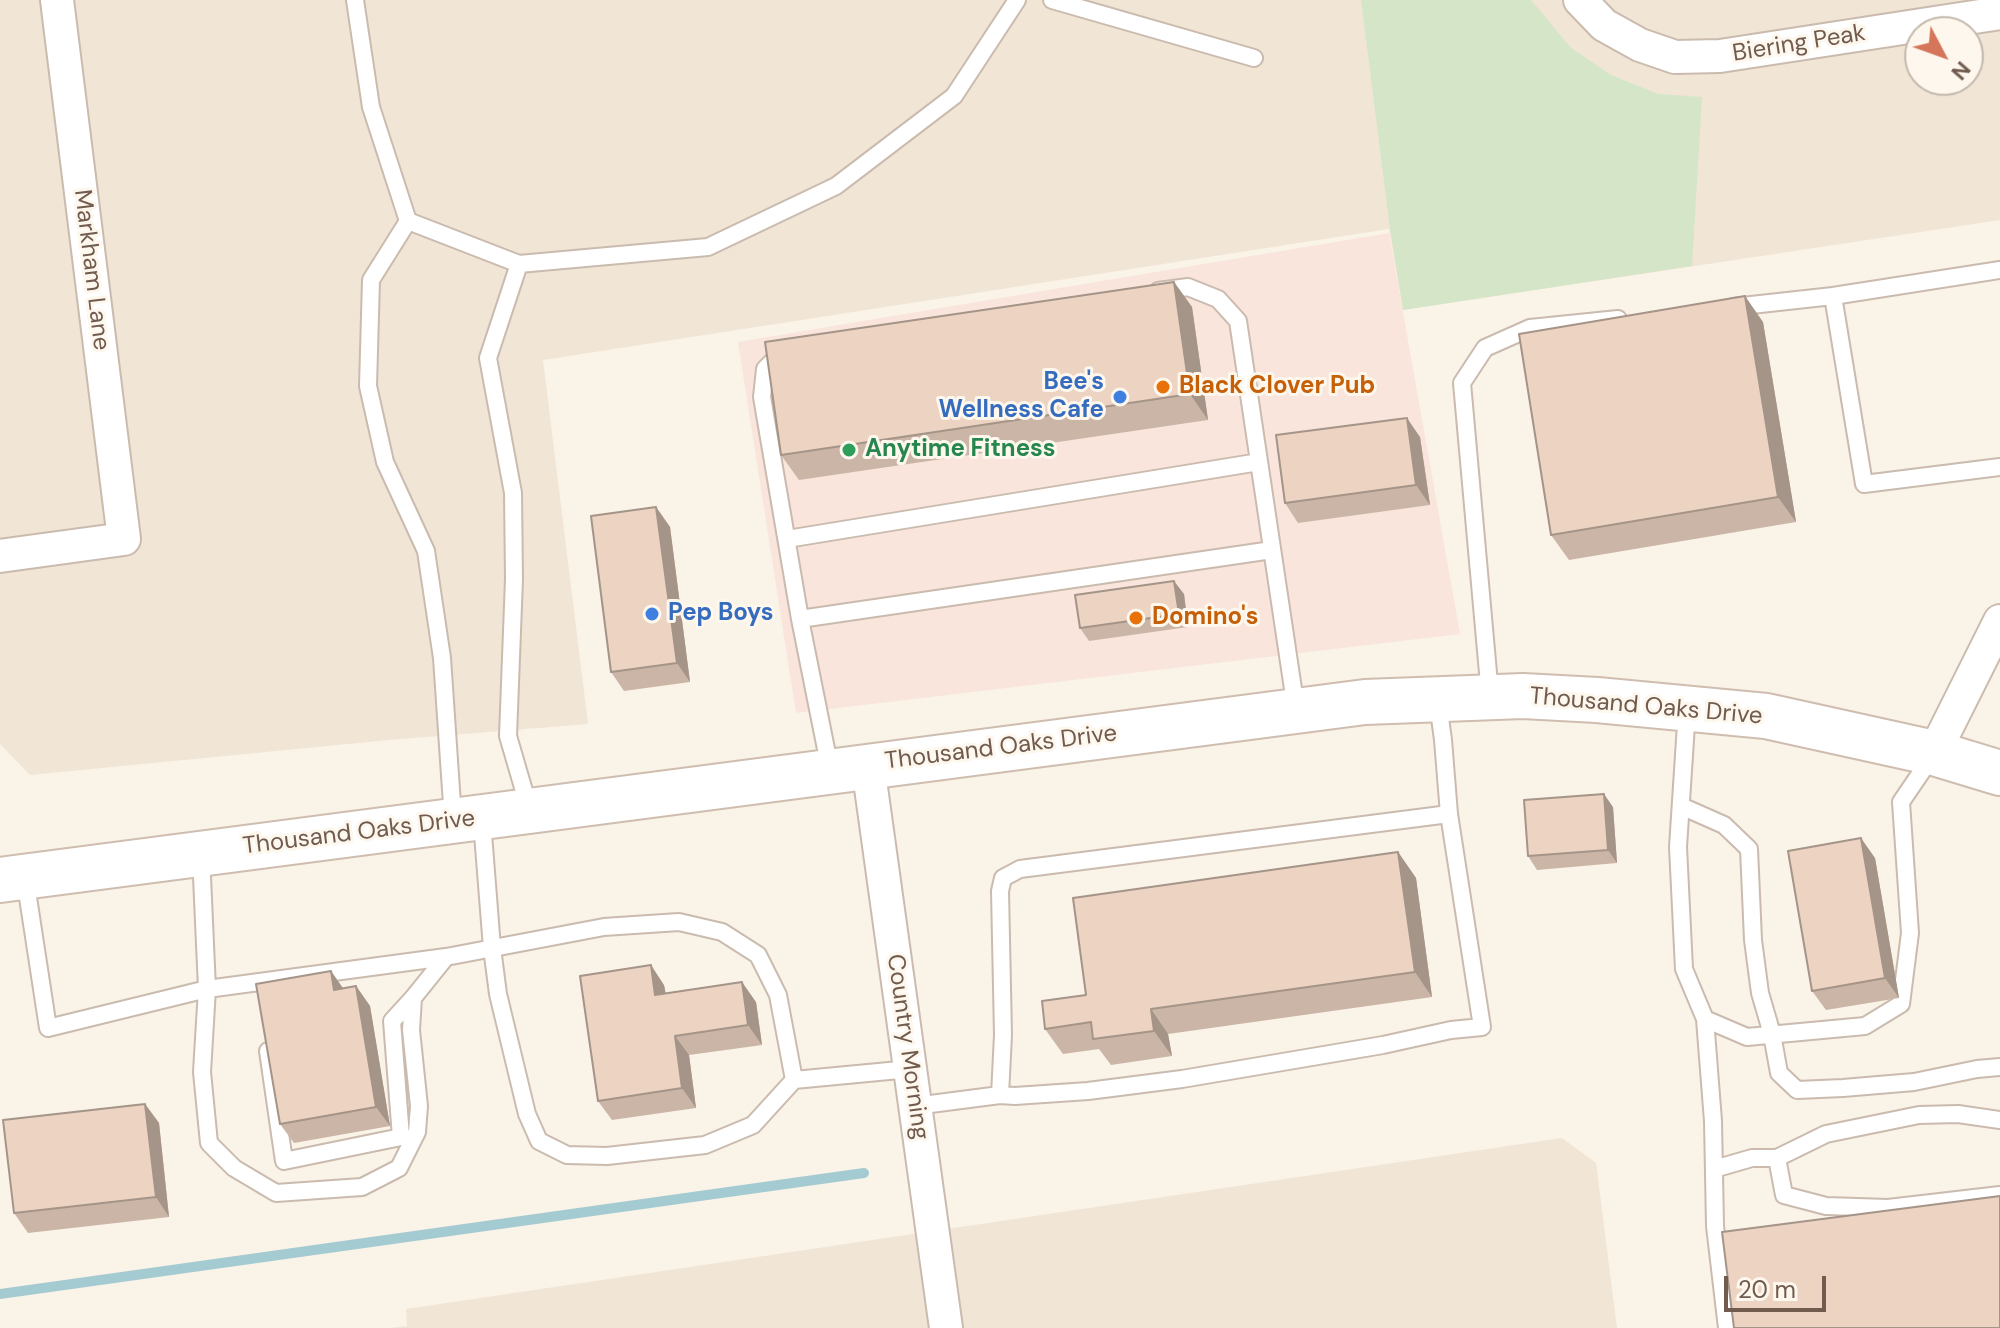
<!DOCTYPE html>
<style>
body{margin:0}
#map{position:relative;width:2000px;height:1328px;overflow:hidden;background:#faf3e7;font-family:"DM Sans",sans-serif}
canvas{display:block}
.north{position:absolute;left:1904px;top:16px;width:80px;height:80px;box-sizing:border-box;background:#fdf7ed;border:2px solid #c5b9ad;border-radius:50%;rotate:131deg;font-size:22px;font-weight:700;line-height:32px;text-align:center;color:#715b4e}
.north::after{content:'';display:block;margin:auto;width:28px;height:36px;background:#d5765a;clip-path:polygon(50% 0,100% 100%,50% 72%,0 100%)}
.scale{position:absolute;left:1724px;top:1276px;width:102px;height:36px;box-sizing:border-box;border:4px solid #715b4e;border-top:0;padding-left:10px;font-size:24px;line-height:28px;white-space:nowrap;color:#715b4e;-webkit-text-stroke:6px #fdf7ed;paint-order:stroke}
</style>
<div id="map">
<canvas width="2000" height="1328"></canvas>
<div class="north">N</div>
<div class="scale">20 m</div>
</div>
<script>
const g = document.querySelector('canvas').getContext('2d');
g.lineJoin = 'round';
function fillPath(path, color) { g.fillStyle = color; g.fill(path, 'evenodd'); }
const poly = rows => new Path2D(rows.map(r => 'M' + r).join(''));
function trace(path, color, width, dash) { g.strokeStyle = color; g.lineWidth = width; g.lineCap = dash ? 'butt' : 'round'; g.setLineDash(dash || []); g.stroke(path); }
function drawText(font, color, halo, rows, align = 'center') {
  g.font = font + ' "DM Sans",sans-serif'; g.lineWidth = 6; g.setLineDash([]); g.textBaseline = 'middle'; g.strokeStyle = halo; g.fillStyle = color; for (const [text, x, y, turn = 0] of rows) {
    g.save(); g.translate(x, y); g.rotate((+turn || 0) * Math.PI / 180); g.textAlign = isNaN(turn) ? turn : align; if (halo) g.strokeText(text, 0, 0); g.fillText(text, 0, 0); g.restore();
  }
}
const residential = poly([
 [0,0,2000,0,2000,220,1403,310,1389,229,543,360,588,724,389,740,30,775,0,744],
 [1920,32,1968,32,1968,80,1920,80],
 [1562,1138,1596,1163,1617,1328,390,1328,407,1326,406,1309]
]);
const commercial = poly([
 [1389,233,1460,634,796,713,738,342]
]);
const green = poly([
 [1361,0,1531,0,1570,47,1609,74,1658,94,1702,97,1692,266,1403,310,1390,229]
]);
const stream = poly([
 [0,1294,864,1173]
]);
const lane = poly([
 [355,0,371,107,408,221,371,280,368,386,385,462,426,551,442,658,453,819],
 [1052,0,1254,58],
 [408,221,519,264,708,247,836,186,954,96,1017,0],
 [519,264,488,358,513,493,514,579,508,736,529,808],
 [2000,270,1833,296,1864,484,2000,467],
 [1158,291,1188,287,1218,299,1238,321,1296,709],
 [1733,307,1833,296],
 [784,350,765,369,762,397,800,619,830,769],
 [787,539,1259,462],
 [800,619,1272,550],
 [1490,695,1462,383,1485,348,1530,328,1618,319],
 [1687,709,1678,847,1684,969,1705,1019,1747,1037,1865,1026,1901,1004,1910,933,1901,802,1933,755],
 [1681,806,1724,825,1749,849,1753,940,1760,993,1772,1034,1779,1073,1797,1090,1843,1088,1914,1082,1977,1069,2000,1067],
 [482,821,492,948,498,994,527,1114,539,1141,567,1155,607,1156,705,1145,753,1125,794,1080,910,1069],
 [201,854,207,989,202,1072,209,1143,234,1168,276,1193,362,1187,399,1168,417,1132,419,1106,411,1030,413,998,446,957,604,927,679,922,722,932,758,955,778,995,794,1080],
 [25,878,48,1028,207,989,446,957],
 [1705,1019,1713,1121,1715,1226,1727,1328],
 [268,1051,284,1161,401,1137,392,1021,413,998],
 [1000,1095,1015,1096,1088,1091,1182,1079,1383,1045,1451,1030,1482,1027,1449,814],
 [915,1106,1000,1095,1003,1035,1000,891,1003,878,1020,869,1449,814,1443,740,1438,703],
 [1777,1158,1784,1195,1826,1206,1888,1208,2000,1195],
 [1714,1169,1752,1158,1777,1158,1826,1134,1919,1115,1958,1114,2000,1120]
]);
const street = poly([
 [1580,0,1604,25,1640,45,1675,57,1720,56,2000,13],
 [0,556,124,539,57,0],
 [1934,753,2000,621],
 [868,766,946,1328]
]);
const secondary = poly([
 [0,880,1365,702,1523,696,1597,700,1766,716,1934,753,2000,773]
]);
const wall = poly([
 [1174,282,1192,307,1208,420,799,480,781,455],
 [1763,322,1796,522,1569,560,1551,535],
 [1420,437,1430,505,1298,523,1285,503],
 [656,507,670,527,690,682,624,691,611,672],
 [1184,594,1188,627,1089,641,1080,628],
 [1613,807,1617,863,1537,870,1528,856],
 [1398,852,1416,878,1432,997,1168,1034,1172,1056,1111,1065,1099,1049,1063,1054,1045,1029,1086,995],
 [1875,858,1899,998,1826,1010,1812,991],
 [331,971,343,988,356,986,370,1006,390,1126,294,1143,280,1124],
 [664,985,666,994,756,1002,762,1045,689,1055,696,1108,612,1120,598,1101],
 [145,1104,159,1123,169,1217,28,1233,14,1213]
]);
const shadedWall = poly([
 [1174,282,1192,307,1208,420,1190,394],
 [1745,296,1763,322,1796,522,1778,497],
 [1407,418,1420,437,1430,505,1416,485],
 [656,507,670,527,690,682,677,663],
 [1174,581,1184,594,1188,627,1179,614],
 [1604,794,1613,807,1617,863,1608,850],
 [1861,838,1875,858,1899,998,1885,978],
 [1398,852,1416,878,1432,997,1415,972],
 [651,965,664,985,669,1015,655,995],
 [331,971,344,990,334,990],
 [742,982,756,1002,762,1045,748,1025],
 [356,986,370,1006,390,1126,376,1107],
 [1151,1009,1168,1034,1172,1056,1154,1031],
 [675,1036,689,1055,696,1108,682,1088],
 [145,1104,159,1123,169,1217,156,1197]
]);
const building = poly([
 [1174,282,1190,394,781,455,765,342,1174,282],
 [1745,296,1778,497,1551,535,1519,334,1745,296],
 [1407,418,1416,485,1285,503,1276,435,1407,418],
 [656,507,677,663,611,672,591,516,656,507],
 [1174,581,1179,614,1080,628,1075,595,1174,581],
 [1604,794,1608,850,1528,856,1524,800,1604,794],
 [1861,838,1885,978,1812,991,1788,851,1861,838],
 [1398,852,1415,972,1151,1009,1154,1031,1093,1039,1091,1022,1045,1029,1042,1001,1086,995,1073,898,1398,852],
 [651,965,655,995,742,982,748,1025,675,1036,682,1088,598,1101,580,976,651,965],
 [331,971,334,990,356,986,376,1107,280,1124,256,984,331,971],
 [145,1104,156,1197,14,1213,3,1120,145,1104],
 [2000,1196,2000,1328,1734,1328,1722,1232,2000,1196]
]);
const markers = [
 [1163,387,8,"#e8710a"],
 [1120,397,8,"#3f7fe0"],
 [849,450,8,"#2e9e5b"],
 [652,614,8,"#3f7fe0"],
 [1136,618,8,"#e8710a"]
];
const streetNames = [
 ["Biering Peak",1799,44,-9],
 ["Markham Lane",91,270,83],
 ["Thousand Oaks Drive",1646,707,5],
 ["Thousand Oaks Drive",1001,748,-7],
 ["Thousand Oaks Drive",359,833,-7],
 ["Country Morning",907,1047,82]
];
const shopNames = [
 ["Bee's",1104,383],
 ["Wellness Cafe",1104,411],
 ["Pep Boys",668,614,"left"]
];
const foodNames = [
 ["Black Clover Pub",1179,387],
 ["Domino's",1152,618]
];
const leisureNames = [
 ["Anytime Fitness",865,450]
];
fillPath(residential, '#f1e5d6');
fillPath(commercial, '#f9e5dc');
fillPath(green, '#d4e6c7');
trace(stream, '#a5cbd2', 10);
trace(lane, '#cabbae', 20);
trace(street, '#cabbae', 36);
trace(secondary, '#cfbdaf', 48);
trace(lane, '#fff', 16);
trace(street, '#fff', 32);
trace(secondary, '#fff', 44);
fillPath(wall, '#cbb5a7');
fillPath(shadedWall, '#a59488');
fillPath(building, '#ecd3c2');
trace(building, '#a59488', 2);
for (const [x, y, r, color] of markers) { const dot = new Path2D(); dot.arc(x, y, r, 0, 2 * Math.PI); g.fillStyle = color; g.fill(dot); trace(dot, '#fdf7ed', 3); }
drawText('24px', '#715b4e', '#fdf7ed', streetNames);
drawText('bold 24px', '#366cbe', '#fdf7ed', shopNames, 'right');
drawText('bold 24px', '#c56008', '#fdf7ed', foodNames, 'left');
drawText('bold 24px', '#27864d', '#fdf7ed', leisureNames, 'left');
</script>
